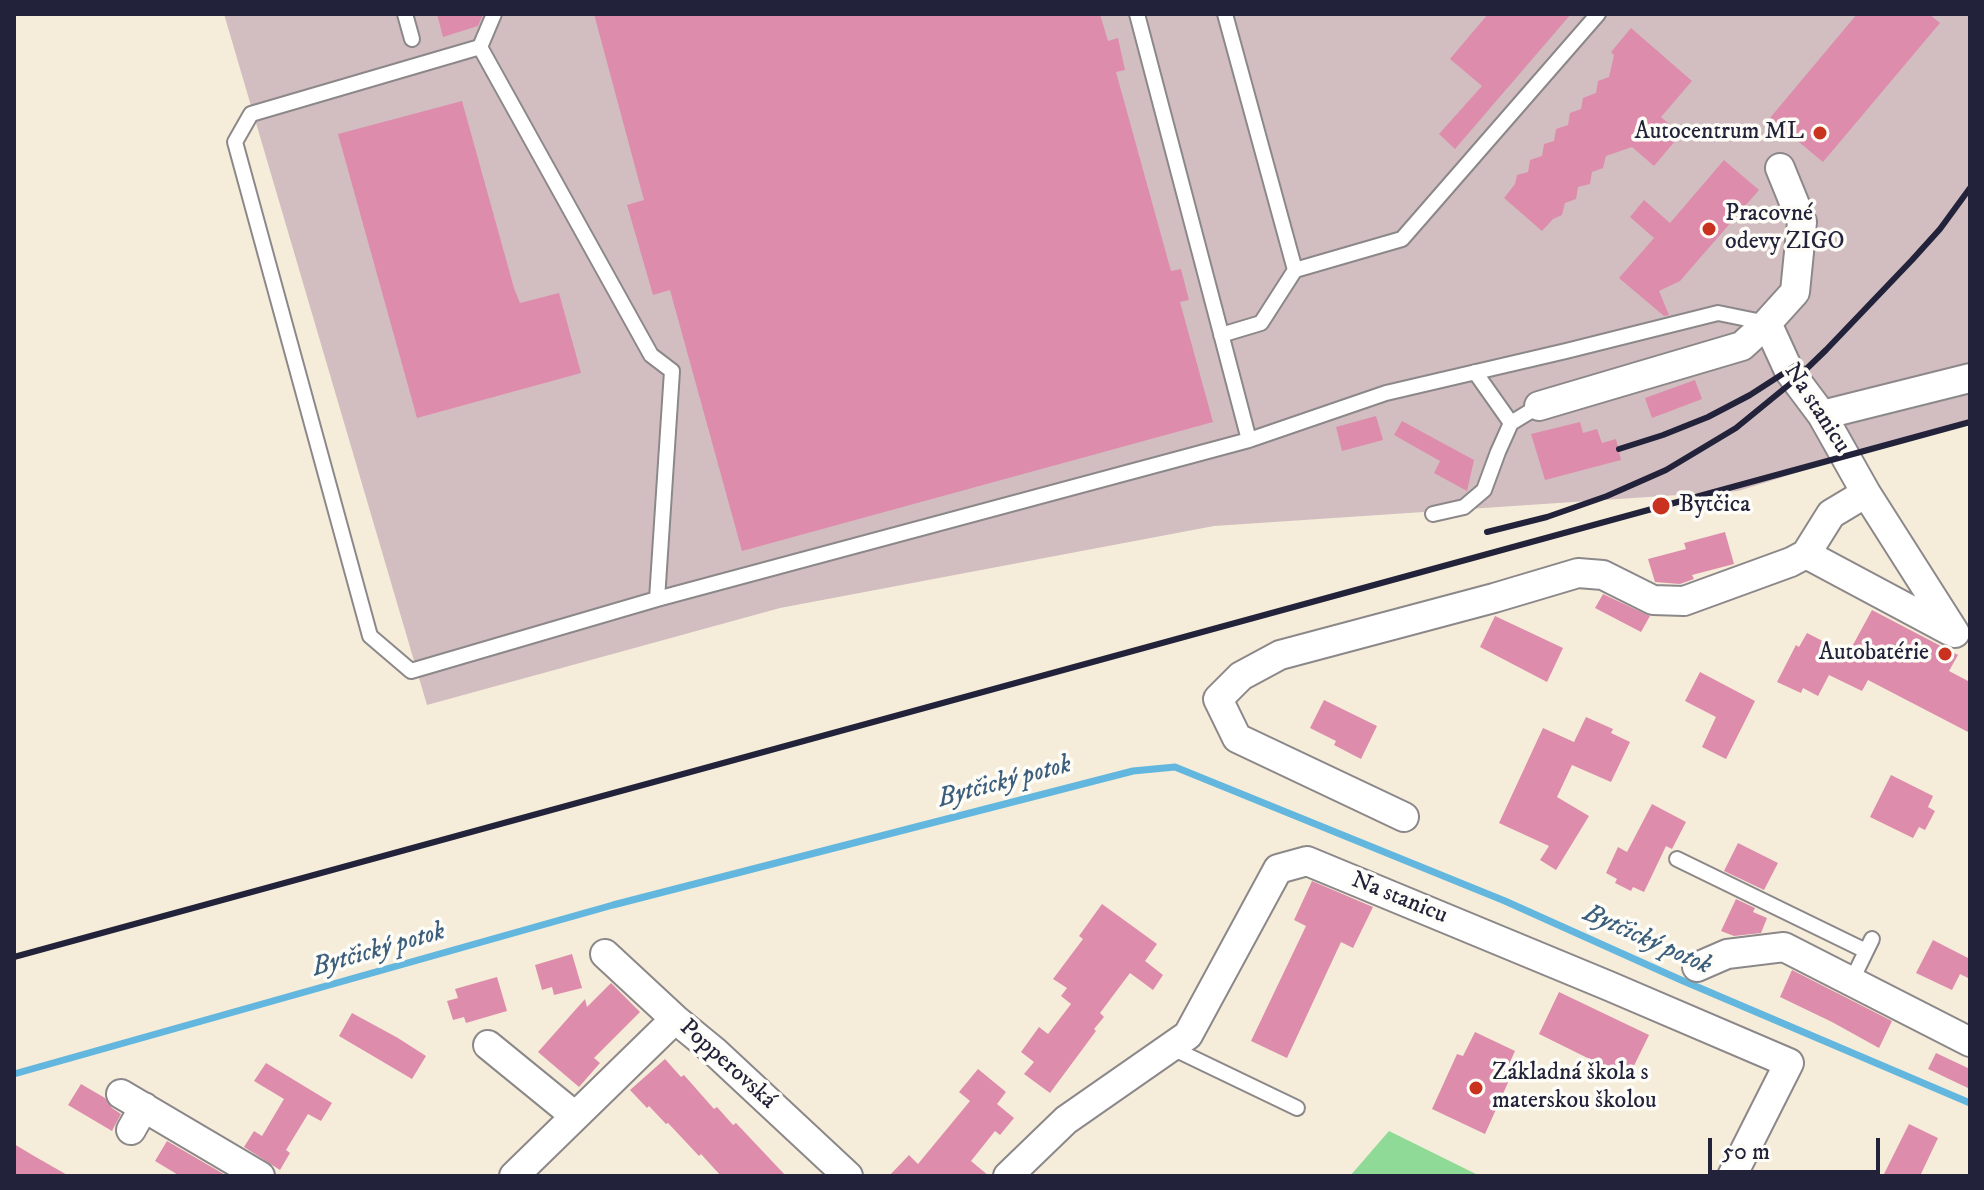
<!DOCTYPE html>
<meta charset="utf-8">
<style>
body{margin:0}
#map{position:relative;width:1984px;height:1190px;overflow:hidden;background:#f5edd9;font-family:"IM FELL DW Pica",serif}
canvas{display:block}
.frame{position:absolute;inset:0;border:16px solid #22223b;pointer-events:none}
.scale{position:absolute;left:1708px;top:1138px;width:172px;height:36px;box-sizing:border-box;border:4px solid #22223b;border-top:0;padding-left:10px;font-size:24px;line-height:28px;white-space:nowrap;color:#22223b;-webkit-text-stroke:6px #fdfcf7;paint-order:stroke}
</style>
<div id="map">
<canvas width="1984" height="1190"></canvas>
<div class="frame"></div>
<div class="scale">50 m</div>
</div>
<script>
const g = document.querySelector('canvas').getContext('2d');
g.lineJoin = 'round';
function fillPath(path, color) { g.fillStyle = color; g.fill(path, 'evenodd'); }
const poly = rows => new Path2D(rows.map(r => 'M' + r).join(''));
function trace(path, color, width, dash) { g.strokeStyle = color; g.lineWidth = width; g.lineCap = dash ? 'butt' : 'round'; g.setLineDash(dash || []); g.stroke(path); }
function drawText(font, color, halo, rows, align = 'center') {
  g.font = font + ' "IM FELL DW Pica",serif'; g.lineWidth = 7; g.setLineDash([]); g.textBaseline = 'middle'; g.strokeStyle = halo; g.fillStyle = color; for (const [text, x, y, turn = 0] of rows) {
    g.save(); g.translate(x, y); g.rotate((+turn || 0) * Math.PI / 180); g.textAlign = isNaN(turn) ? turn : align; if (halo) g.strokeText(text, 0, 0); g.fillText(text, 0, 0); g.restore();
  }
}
const industrial = poly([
 [224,14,1970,14,1970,419,1738,491,1214,526,780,608,427,705]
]);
const green = poly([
 [1389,1131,1480,1176,1350,1176]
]);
const stream = poly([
 [14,1074,613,905,1133,771,1175,767,1505,901,1681,980,1970,1103]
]);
const building = poly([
 [437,14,483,14,478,26,443,37],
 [594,14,1100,14,1108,41,1118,38,1125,70,1116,72,1171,271,1181,269,1189,300,1180,302,1213,422,742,551,670,290,653,295,627,205,644,200],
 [1488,14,1571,14,1455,149,1439,134,1482,86,1450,59],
 [1857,14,1929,14,1940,23,1823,162,1770,118],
 [1631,28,1692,81,1661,117,1681,134,1654,166,1632,147,1606,156,1603,168,1592,172,1590,184,1578,187,1576,199,1565,203,1562,215,1553,219,1542,231,1504,198,1515,184,1517,175,1528,172,1530,160,1542,156,1544,144,1554,141,1556,129,1568,125,1570,113,1581,109,1583,98,1596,93,1598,81,1609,77,1614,55,1611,52],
 [462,101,514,288,520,303,559,293,581,373,417,418,338,134],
 [1724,160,1759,190,1680,281,1659,291,1669,315,1664,316,1619,278,1654,238,1630,217,1644,200,1670,223],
 [1695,380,1702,399,1652,418,1645,398],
 [1376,416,1383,440,1342,451,1336,427],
 [1402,421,1474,460,1467,491,1434,473,1440,461,1394,435],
 [1580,422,1583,433,1597,429,1602,443,1616,439,1621,460,1545,480,1531,434],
 [1725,532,1734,564,1692,575,1694,579,1680,584,1655,582,1648,559,1686,549,1684,543],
 [1603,594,1650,616,1641,632,1595,608],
 [1872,610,1958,655,1949,671,1970,682,1970,733,1868,680,1862,691,1829,675,1818,696,1803,688,1801,693,1777,682,1796,645,1799,647,1807,633,1848,654],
 [1495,616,1563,648,1547,682,1480,647],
 [1700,672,1755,701,1726,759,1702,747,1716,717,1685,701],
 [1324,700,1377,726,1361,759,1334,745,1336,741,1310,728],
 [1586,717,1613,729,1611,733,1630,742,1611,782,1572,765,1557,797,1589,816,1556,870,1540,860,1549,846,1499,823,1543,728,1574,742],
 [1891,775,1933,796,1928,807,1935,811,1925,830,1919,827,1913,838,1870,817],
 [1652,804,1686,822,1672,849,1666,846,1644,892,1633,887,1631,891,1615,883,1617,879,1606,873,1618,847,1627,852],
 [1738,843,1778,863,1764,890,1724,871],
 [1312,881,1373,907,1353,948,1341,942,1287,1058,1251,1041,1306,926,1294,920],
 [1736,899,1755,908,1753,912,1767,918,1761,933,1734,936,1721,931],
 [1102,904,1157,944,1145,961,1163,975,1153,990,1130,973,1100,1013,1104,1017,1094,1029,1096,1031,1050,1093,1024,1074,1034,1062,1021,1052,1039,1027,1048,1034,1071,1004,1061,996,1067,988,1053,979,1083,939,1079,936],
 [1933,940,1970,959,1970,979,1960,974,1952,990,1916,973],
 [572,954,582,988,554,995,552,987,542,990,535,965],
 [1792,970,1892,1021,1879,1048,1832,1022,1780,997],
 [497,977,507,1011,466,1023,464,1017,453,1020,447,1001,458,998,455,989],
 [611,983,640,1012,594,1058,600,1063,579,1087,538,1052,585,999,587,1007],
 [1559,992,1649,1035,1628,1078,1539,1034],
 [352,1013,398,1038,426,1056,412,1079,339,1036],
 [1475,1032,1515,1051,1504,1075,1510,1078,1485,1134,1432,1109,1457,1054,1463,1056],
 [1936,1053,1970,1069,1970,1089,1928,1069],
 [665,1059,681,1077,684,1075,714,1109,717,1107,733,1125,736,1123,786,1176,721,1176,701,1154,699,1156,668,1123,666,1124,649,1106,647,1108,630,1090],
 [266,1063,332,1103,321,1121,308,1114,286,1150,290,1153,280,1170,244,1147,254,1131,262,1136,284,1099,254,1081],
 [978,1069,1006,1092,997,1104,1014,1118,1000,1135,995,1131,971,1161,989,1176,889,1176,909,1155,918,1164,970,1101,959,1092],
 [81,1084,105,1098,112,1108,121,1114,112,1131,68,1105],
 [1909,1124,1938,1138,1920,1176,1883,1176],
 [167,1141,227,1176,180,1176,155,1161],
 [14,1144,34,1156,69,1176,14,1176]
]);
const lane = poly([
 [405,14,412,39],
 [494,14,480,47,651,355,672,371,657,599],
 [1137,14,1249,440],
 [480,47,251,114,235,142,370,636,411,671,657,599,1249,440,1386,393,1566,351,1718,313,1767,323],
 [1295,270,1402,239,1598,14],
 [1221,335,1261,323,1295,270,1225,14],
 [1475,372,1511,423],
 [1433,514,1464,507,1484,490,1498,452,1511,423,1539,406],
 [1677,859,1866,951],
 [1851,982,1872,939],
 [1170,1047,1297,1108]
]);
const street = poly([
 [1767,323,1789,371,1822,415,1866,493,1955,633],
 [1539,406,1742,346,1767,323,1795,292,1802,222,1780,168],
 [1822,415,1970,378],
 [1806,554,1950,631],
 [1404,817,1237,738,1218,699,1241,676,1280,655,1494,598,1578,573,1603,575,1653,600,1684,601,1791,562,1806,554,1831,514,1866,493],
 [605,954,675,1019,714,1051,848,1176],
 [1697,967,1727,954,1784,947,1970,1042],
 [488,1045,575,1116],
 [121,1094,260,1176],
 [131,1130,144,1107],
 [514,1176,675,1019],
 [1008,1176,1066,1120,1188,1035,1278,869,1307,861,1609,986,1789,1063,1732,1176]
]);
const rail = poly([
 [1619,449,1663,435,1708,417,1750,395,1798,364],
 [1487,532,1547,517,1607,496,1666,470,1736,428,1796,379,1826,350,1912,260,1940,229,1970,188],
 [14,957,1970,422]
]);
const markers = [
 [1820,133,8,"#c8321e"],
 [1709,229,8,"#c8321e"],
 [1661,506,10,"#c8321e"],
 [1945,654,8,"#c8321e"],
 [1476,1088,8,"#c8321e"]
];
const poiNames = [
 ["Autocentrum ML",1804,133,"right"],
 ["Pracovné",1725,215],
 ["odevy ZIGO",1725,243],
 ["Bytčica",1679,506],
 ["Autobatérie",1929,654,"right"],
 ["Základná škola s",1492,1074],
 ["materskou školou",1492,1102]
];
const streetNames = [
 ["Na stanicu",1816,409,57],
 ["Na stanicu",1399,899,22],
 ["Popperovská",727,1065,42]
];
const waterNames = [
 ["Bytčický potok",1005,783,-15],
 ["Bytčický potok",1647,941,24],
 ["Bytčický potok",379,951,-16]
];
fillPath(industrial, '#d2bec1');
fillPath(green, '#8eda96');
trace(stream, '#63b7df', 7);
fillPath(building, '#de8cac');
trace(lane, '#8c888a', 18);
trace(street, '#8c888a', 32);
trace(lane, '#fff', 14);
trace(street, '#fff', 28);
trace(rail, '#22223b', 6);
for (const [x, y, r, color] of markers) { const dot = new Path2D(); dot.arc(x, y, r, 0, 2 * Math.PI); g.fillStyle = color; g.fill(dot); trace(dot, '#fdfcf7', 3); }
drawText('24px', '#22223b', '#fdfcf7', poiNames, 'left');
drawText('24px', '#22223b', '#fdfcf7', streetNames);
drawText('italic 26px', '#3c5e7d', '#fdfcf7', waterNames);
</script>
